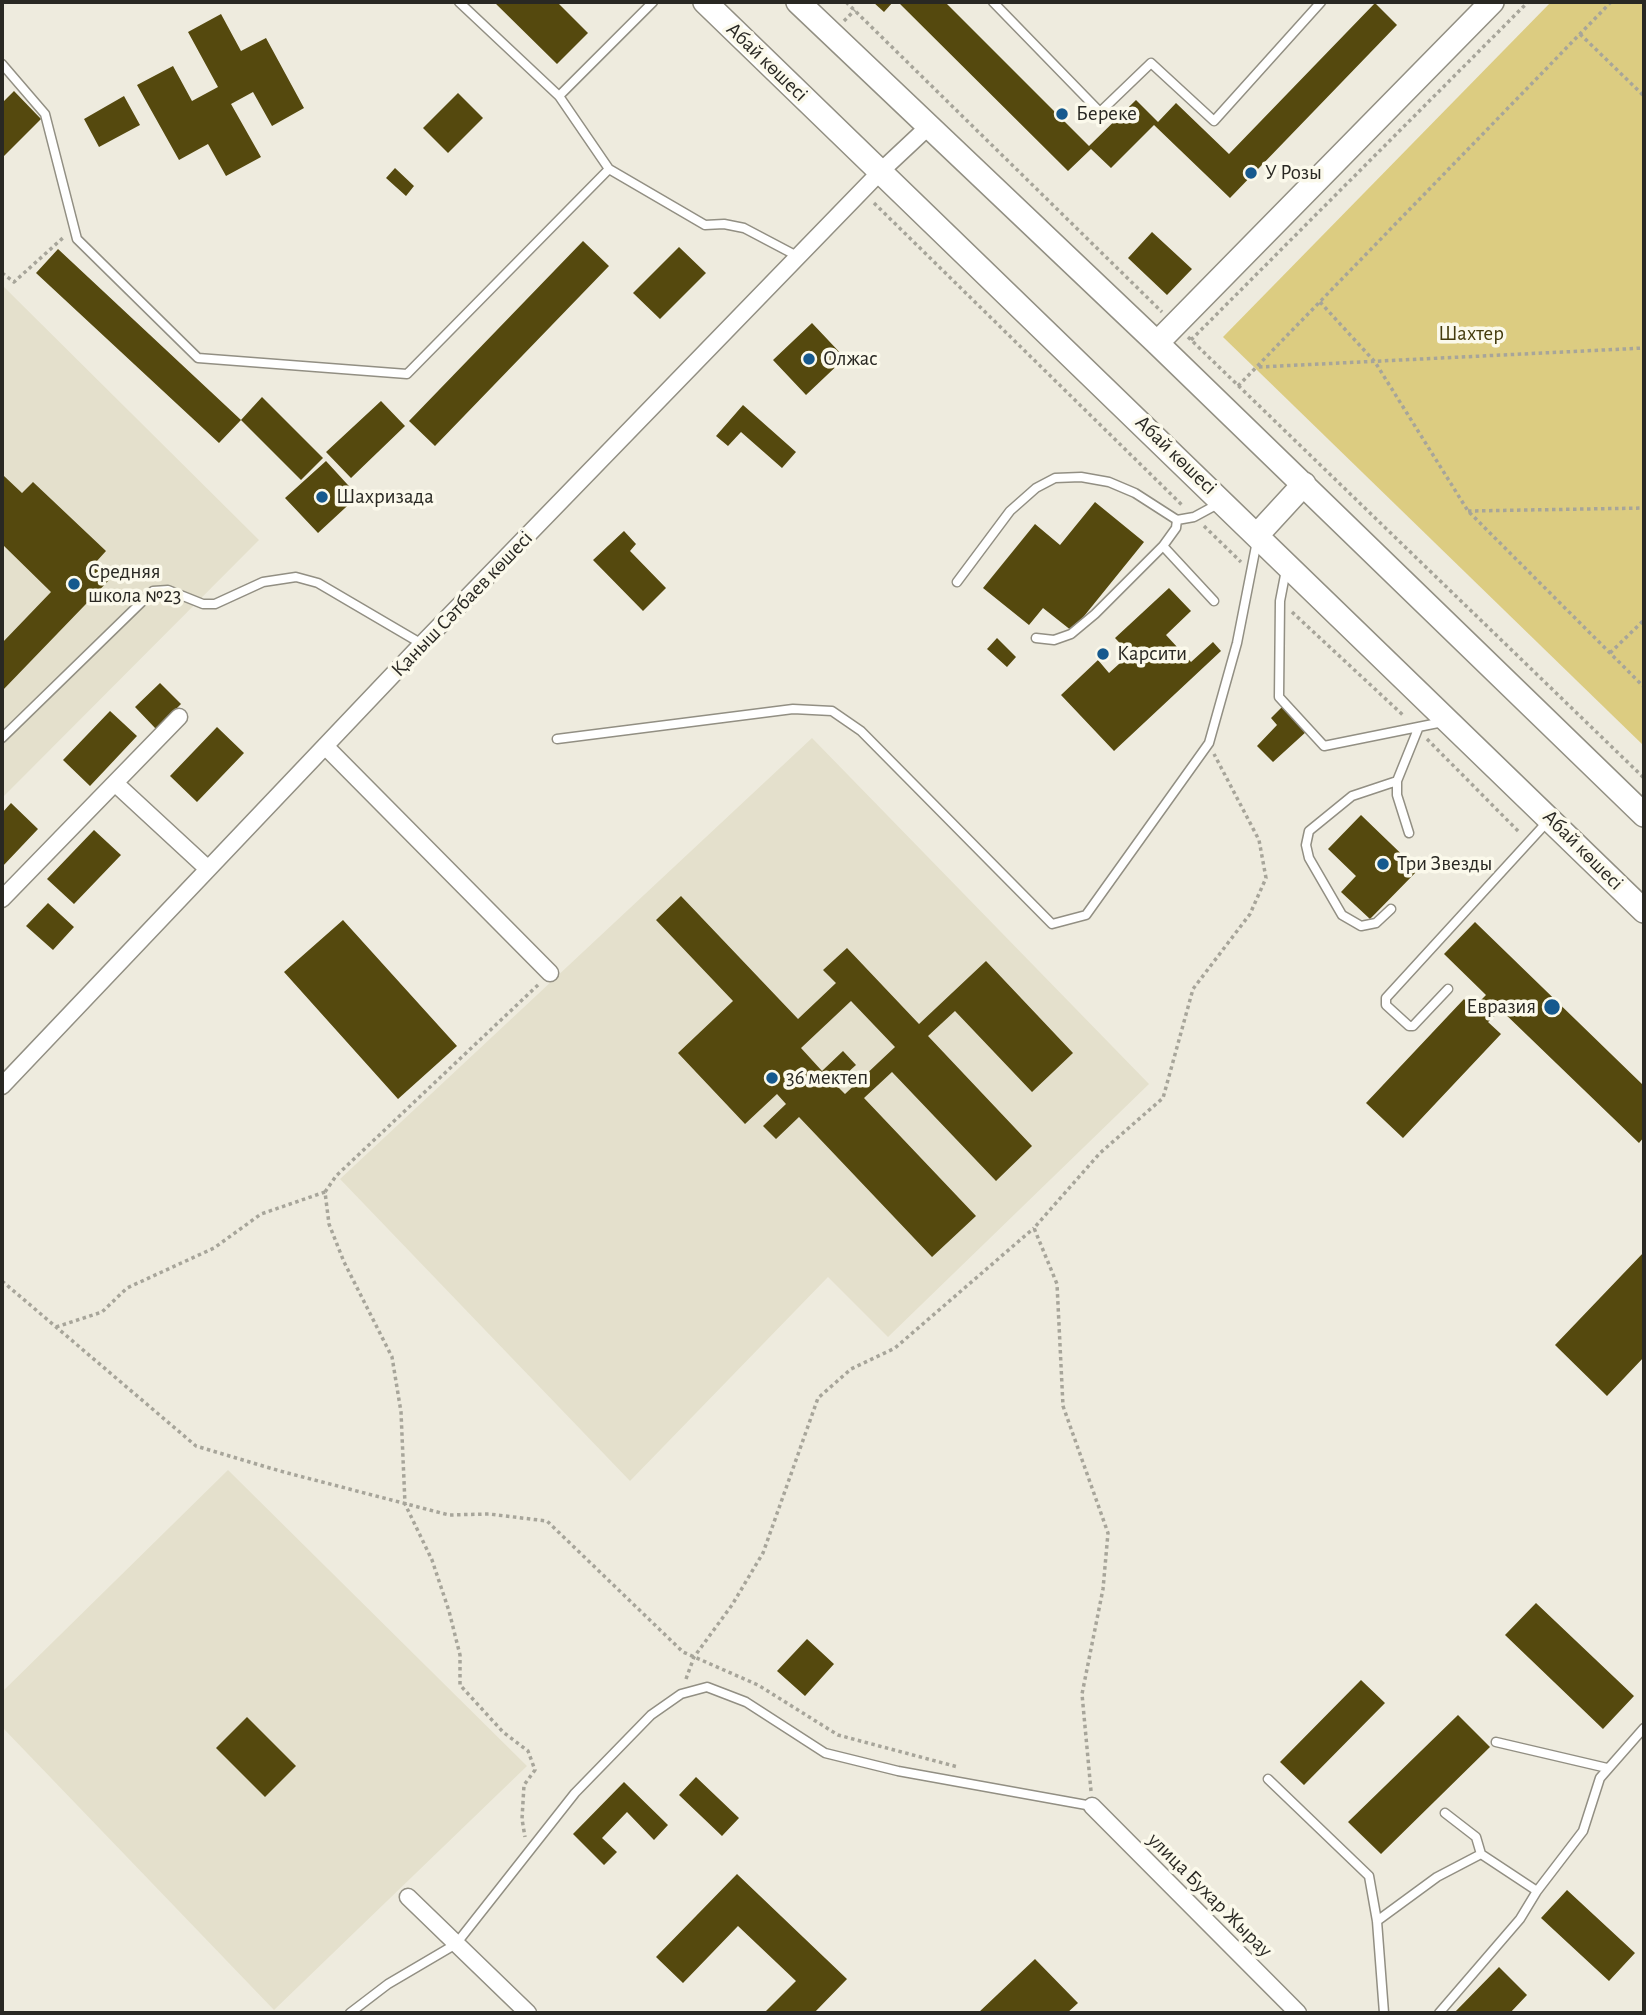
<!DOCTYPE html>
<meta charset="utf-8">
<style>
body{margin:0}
#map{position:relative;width:1646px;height:2015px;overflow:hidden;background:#eeebde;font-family:"Alegreya Sans",sans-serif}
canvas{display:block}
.frame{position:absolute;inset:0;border:4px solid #292823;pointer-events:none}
</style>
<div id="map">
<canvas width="1646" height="2015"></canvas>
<div class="frame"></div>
</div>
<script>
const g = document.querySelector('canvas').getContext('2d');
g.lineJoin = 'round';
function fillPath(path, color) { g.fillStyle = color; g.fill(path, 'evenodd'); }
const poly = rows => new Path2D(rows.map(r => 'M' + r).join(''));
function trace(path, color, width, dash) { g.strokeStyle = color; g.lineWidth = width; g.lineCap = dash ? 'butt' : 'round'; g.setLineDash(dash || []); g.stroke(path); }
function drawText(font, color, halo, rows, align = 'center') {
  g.font = font + ' "Alegreya Sans",sans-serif'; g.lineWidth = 7; g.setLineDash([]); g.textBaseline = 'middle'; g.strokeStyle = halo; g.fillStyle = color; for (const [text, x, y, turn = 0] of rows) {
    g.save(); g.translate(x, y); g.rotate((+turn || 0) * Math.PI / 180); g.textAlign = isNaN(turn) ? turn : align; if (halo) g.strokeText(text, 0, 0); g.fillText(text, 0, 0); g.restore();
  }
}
const built = poly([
 [2,285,259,540,2,798],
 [812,738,1149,1084,888,1337,828,1277,630,1481,340,1179],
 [228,1470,527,1766,274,2010,2,1727,2,1692]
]);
const green = poly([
 [1551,2,1644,2,1644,746,1223,337]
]);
const building = poly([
 [494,2,557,2,588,33,557,64],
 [873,2,893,2,884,12],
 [898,2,945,2,1089,146,1136,100,1158,122,1176,103,1229,154,1375,3,1397,25,1230,198,1154,125,1111,168,1091,149,1068,171],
 [221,14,241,51,266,38,304,108,272,126,253,92,231,104,261,157,226,176,208,144,179,160,137,85,173,66,192,101,218,87,188,32],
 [14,91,41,119,2,158,2,103],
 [458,93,483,118,448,153,423,128],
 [124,96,140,125,99,147,84,119],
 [395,168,414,186,406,196,386,178],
 [1152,232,1192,269,1167,295,1128,258],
 [583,241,609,266,435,446,409,421],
 [679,247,706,273,660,319,633,293],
 [58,249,241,420,219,443,36,273],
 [812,323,845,358,806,395,773,360],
 [262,397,323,458,301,480,241,420],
 [381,401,405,426,351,478,326,452],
 [743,405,796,452,782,468,741,432,728,446,716,436],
 [326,461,358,496,318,533,285,498],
 [4,476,22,493,33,482,106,551,96,562,112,577,2,691,2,643,51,592,2,544,2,479],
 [1095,502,1144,542,1072,631,1043,608,1029,625,983,588,1035,524,1060,545],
 [624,531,636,544,630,551,666,588,643,611,593,560],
 [1169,588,1191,611,1166,635,1191,662,1213,642,1221,651,1114,751,1061,695,1098,660,1109,673,1130,654,1115,638],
 [997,638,1016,657,1007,667,987,649],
 [160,683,181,704,156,729,135,707],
 [1283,706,1307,731,1273,762,1257,746,1277,725,1271,718],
 [110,711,137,736,90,786,63,760],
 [217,727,244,753,197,802,170,776],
 [11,803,38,829,2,867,2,813],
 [1361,815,1418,870,1370,919,1341,892,1356,876,1328,849],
 [94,830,121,855,74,904,47,879],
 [681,896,798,1019,836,983,823,970,847,948,919,1024,986,961,1073,1053,1032,1092,955,1011,928,1036,1032,1146,996,1181,892,1072,864,1098,976,1216,932,1257,799,1117,776,1139,763,1126,786,1104,777,1094,745,1124,678,1053,733,1001,656,920],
 [851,1001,895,1047,845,1094,835,1084,856,1065,843,1051,822,1071,801,1048],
 [48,903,74,927,53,950,26,926],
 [343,920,457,1046,398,1099,284,972],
 [1475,922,1644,1086,1644,1137,1639,1143,1501,1010,1488,1022,1501,1034,1403,1138,1366,1103,1464,999,1473,1008,1486,995,1444,954],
 [1644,1252,1644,1357,1607,1396,1555,1345],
 [1536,1603,1634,1696,1603,1729,1505,1635],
 [807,1639,834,1664,805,1696,777,1671],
 [1361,1680,1385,1703,1304,1785,1280,1762],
 [1458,1715,1490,1747,1381,1854,1348,1822],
 [247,1717,296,1766,265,1797,216,1748],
 [696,1777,739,1818,722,1836,679,1795],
 [624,1782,668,1825,654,1840,627,1812,602,1838,617,1852,604,1865,573,1834],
 [737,1874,847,1979,814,2013,764,2013,796,1981,738,1926,683,1983,656,1957],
 [1567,1890,1635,1953,1609,1981,1541,1918],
 [1035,1959,1078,2003,1067,2013,978,2013],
 [1499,1967,1527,1995,1510,2013,1454,2013]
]);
const path = poly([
 [846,2,1162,312],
 [844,21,855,10],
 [1580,34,1644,96],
 [874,203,1183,506],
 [2,273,14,282,65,236],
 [1320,302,1375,362,1468,511,1644,687],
 [1188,337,1644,778],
 [1191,340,1528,2],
 [1259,367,1644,348],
 [1238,386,1611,2],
 [1468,511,1644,508],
 [1204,526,1241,562],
 [1292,612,1404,716],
 [1610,653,1644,620],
 [1427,739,1520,833],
 [325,1192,336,1176,539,984],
 [2,1281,196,1446,280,1471,449,1515,489,1514,547,1521,683,1652,758,1685,838,1735,958,1767],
 [56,1327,102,1312,127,1288,214,1248,261,1214,325,1192,329,1224,344,1262,392,1357,401,1412,405,1504,432,1560,449,1611,460,1655,460,1685,503,1732,528,1751,535,1770,524,1785,522,1819,525,1837],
 [686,1679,694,1657,732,1605,763,1553,818,1398,851,1369,895,1348,1034,1228],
 [1091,1791,1082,1694,1103,1589,1108,1533,1063,1406,1057,1284,1034,1228,1100,1153,1163,1098,1193,989,1250,914,1266,878,1259,840,1214,754]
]);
const lane = poly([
 [459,2,559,96,653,2],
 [993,2,1100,112,1151,63,1214,121,1321,2],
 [2,64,45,114,77,239,198,358,407,374,609,169],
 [559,96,609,169,705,225,724,224,744,228,799,257],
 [1163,546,1214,601],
 [1286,570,1280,601,1279,697,1324,746,1443,722],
 [957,582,1010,511,1036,488,1055,478,1081,477,1109,482,1135,493,1177,520,1194,517,1218,504],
 [1036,638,1054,640,1071,634,1095,614,1163,546,1176,528,1177,520],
 [2,738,153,591,168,590,203,604,215,604,263,582,296,577,318,583,422,644],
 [557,739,793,709,832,711,861,731,1052,924,1086,915,1209,743,1237,643,1257,541],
 [1409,833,1397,795,1397,781,1418,729],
 [1391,909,1376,923,1361,926,1342,915,1309,858,1306,845,1309,831,1352,796,1397,781],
 [1448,989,1413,1026,1409,1026,1386,1005,1386,998,1548,821],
 [1496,1742,1607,1768],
 [1268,1779,1369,1876,1377,1921,1384,2013],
 [1445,1813,1476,1837,1481,1854],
 [1377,1921,1437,1877,1481,1854,1537,1891,1583,1831,1600,1778,1644,1728],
 [350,2013,388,1984,456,1944,575,1793,651,1715,681,1694,707,1687,746,1702,825,1753,898,1771,1092,1806],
 [1439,2013,1520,1919,1537,1891]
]);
const street = poly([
 [325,746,550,973],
 [116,784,208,869],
 [2,899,179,717],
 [2,1086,422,644,881,171,928,127],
 [1092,1806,1298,2013],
 [408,1897,528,2013]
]);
const secondary = poly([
 [705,2,1644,911],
 [798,2,1157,343,1644,815],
 [1157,343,1492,2],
 [1258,534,1304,484]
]);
const markers = [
 [1062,114,7,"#16598e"],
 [1251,173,7,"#16598e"],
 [809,359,7,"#16598e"],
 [322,497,7,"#16598e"],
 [74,584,7,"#16598e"],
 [1103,654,7,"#16598e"],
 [1383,864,7,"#16598e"],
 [1552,1007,9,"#16598e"],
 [772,1078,7,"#16598e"]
];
const streetNames = [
 ["Абай көшесі",767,62,44],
 ["Абай көшесі",1176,455,44],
 ["Қаныш Сәтбаев көшесі",462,604,-46],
 ["Абай көшесі",1583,850,45],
 ["улица Бухар Жырау",1210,1895,45]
];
const poiNames = [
 ["Береке",1076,114],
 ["У Розы",1265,173],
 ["Олжас",823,359],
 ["Шахризада",336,497],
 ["Средняя",88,572],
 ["школа №23",88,596],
 ["Карсити",1117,654],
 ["Три Звезды",1397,864],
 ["Евразия",1536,1007,"right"],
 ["36 мектеп",786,1078]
];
const parkNames = [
 ["Шахтер",1471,334]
];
fillPath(built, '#e4e0cc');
fillPath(green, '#dccc81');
fillPath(building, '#55490e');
trace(lane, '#928f83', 11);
trace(street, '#928f83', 19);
trace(secondary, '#928f83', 26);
trace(path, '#a7a59a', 3.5, [3.5, 3.5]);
trace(lane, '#fff', 8);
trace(street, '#fff', 16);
trace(secondary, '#fff', 23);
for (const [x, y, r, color] of markers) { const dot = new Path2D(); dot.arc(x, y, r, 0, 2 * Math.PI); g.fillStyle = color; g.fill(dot); trace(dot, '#fbf9eb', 2.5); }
drawText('21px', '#292823', '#fbf9eb', streetNames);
drawText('21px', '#292823', '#fbf9eb', poiNames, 'left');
drawText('21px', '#443b0d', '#fbf9eb', parkNames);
</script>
